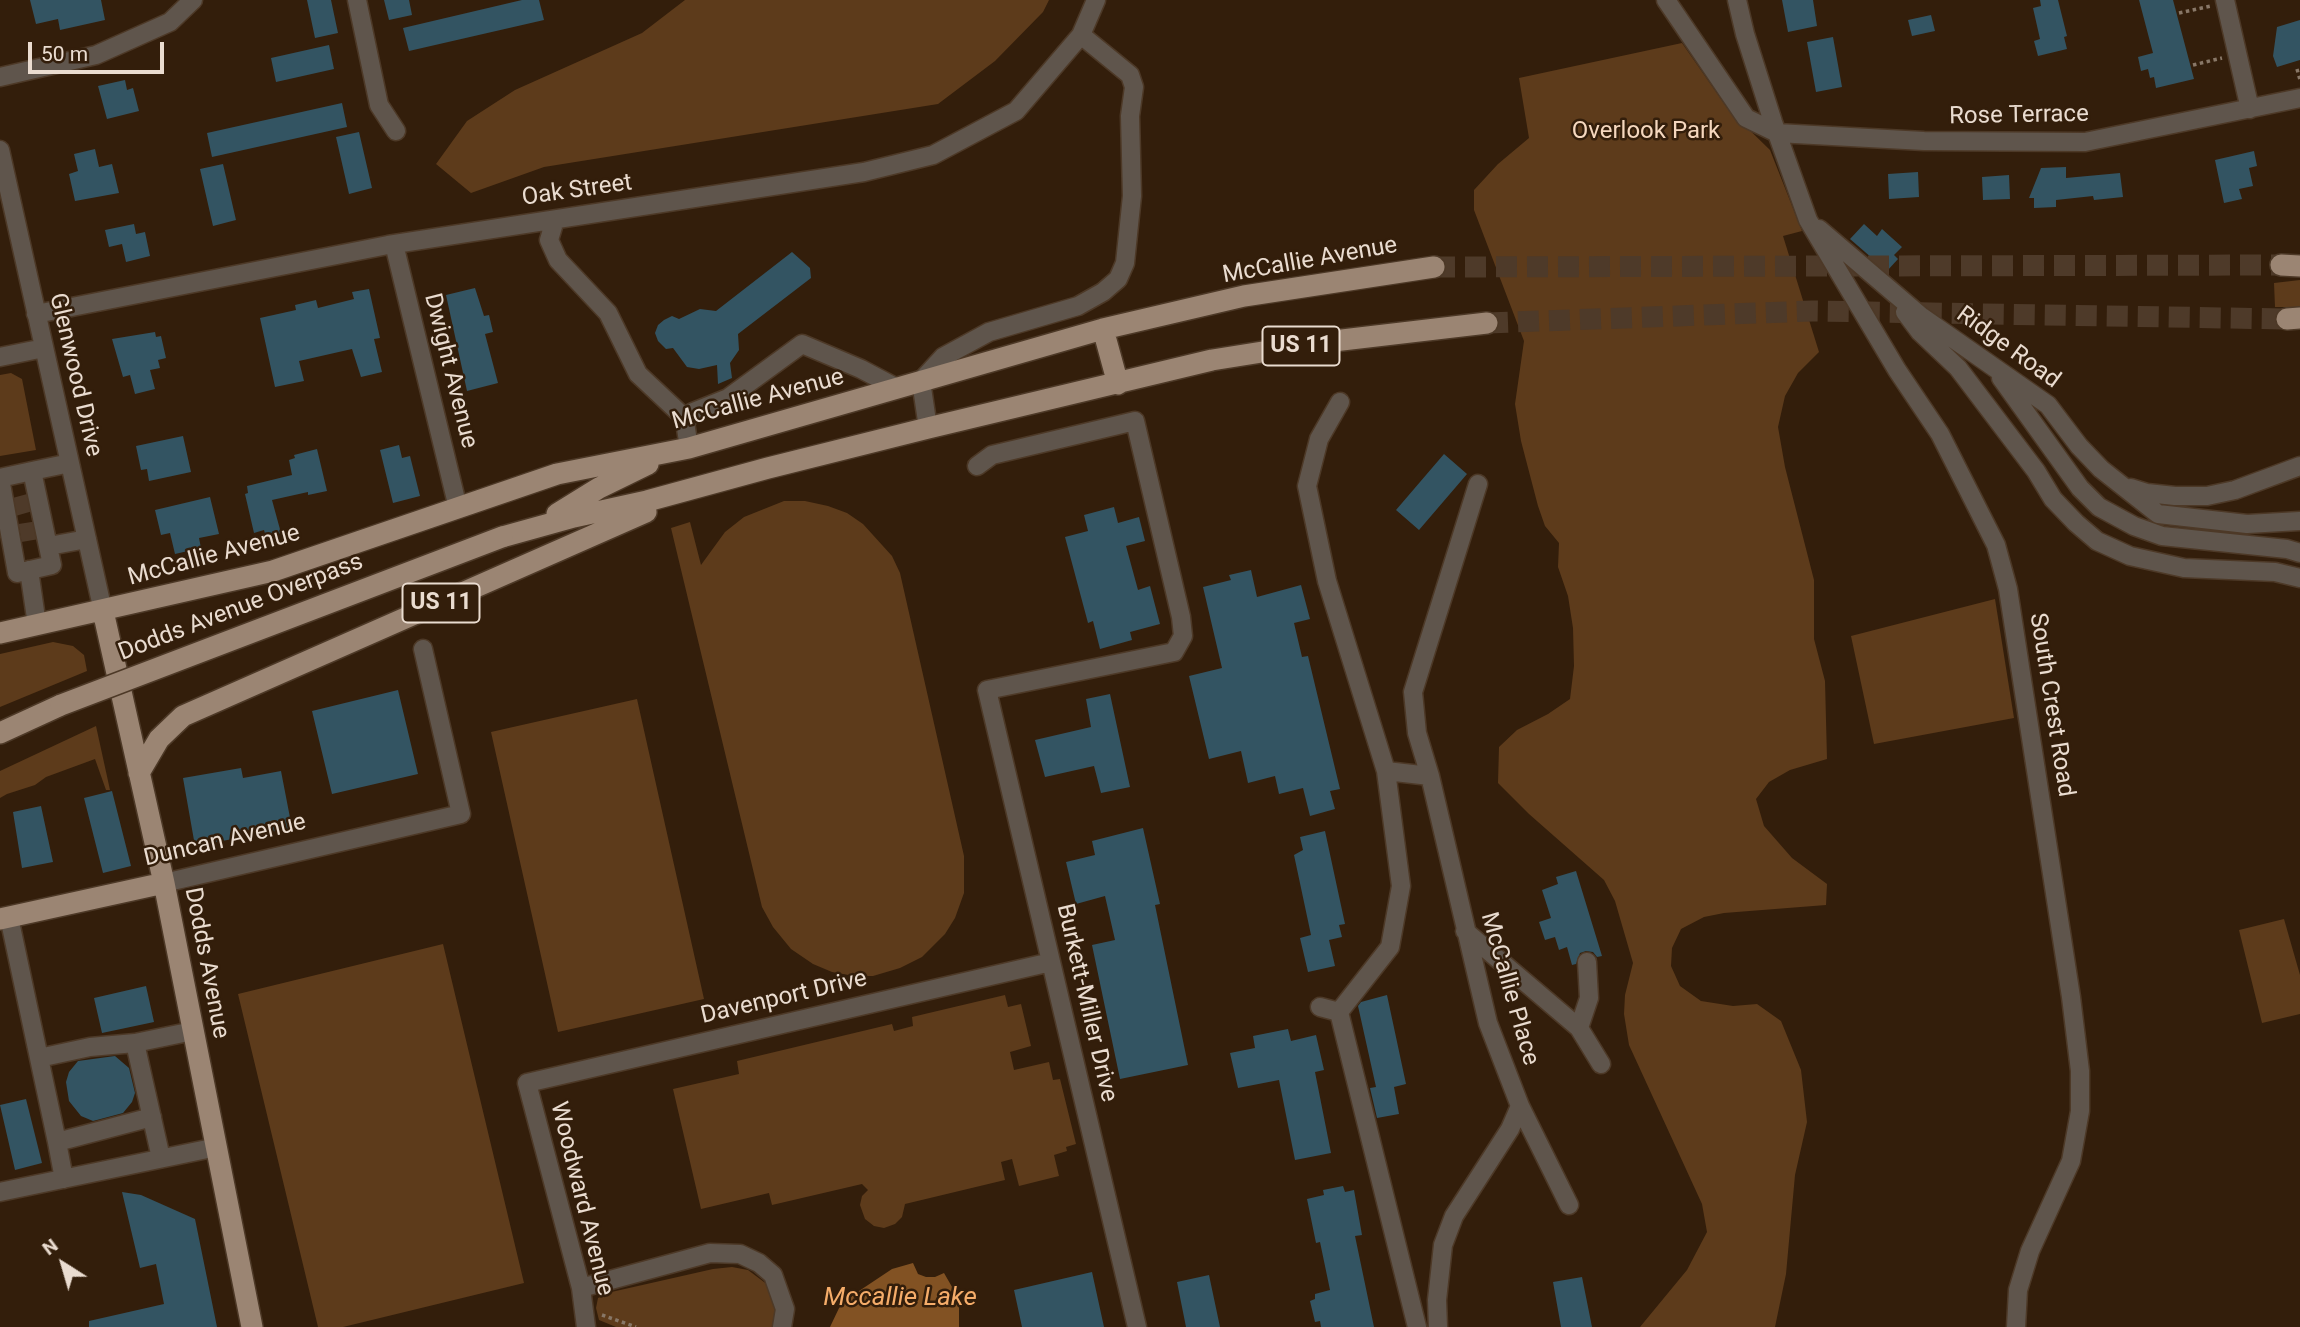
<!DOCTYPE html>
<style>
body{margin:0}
#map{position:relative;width:2300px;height:1327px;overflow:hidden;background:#331e0b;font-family:Roboto,sans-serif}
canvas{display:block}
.north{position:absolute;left:28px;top:1229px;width:70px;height:70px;-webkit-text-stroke:5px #331e0b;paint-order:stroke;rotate:323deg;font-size:19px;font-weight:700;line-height:28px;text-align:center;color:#eadcd0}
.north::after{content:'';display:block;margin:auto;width:24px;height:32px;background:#eadcd0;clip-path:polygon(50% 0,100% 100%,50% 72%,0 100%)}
.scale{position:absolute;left:28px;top:42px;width:136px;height:32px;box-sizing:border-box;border:4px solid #eadcd0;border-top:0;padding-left:9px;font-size:21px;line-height:24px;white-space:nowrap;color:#eadcd0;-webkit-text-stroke:5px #331e0b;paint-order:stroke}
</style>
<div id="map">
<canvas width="2300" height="1327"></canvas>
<div class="north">N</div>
<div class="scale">50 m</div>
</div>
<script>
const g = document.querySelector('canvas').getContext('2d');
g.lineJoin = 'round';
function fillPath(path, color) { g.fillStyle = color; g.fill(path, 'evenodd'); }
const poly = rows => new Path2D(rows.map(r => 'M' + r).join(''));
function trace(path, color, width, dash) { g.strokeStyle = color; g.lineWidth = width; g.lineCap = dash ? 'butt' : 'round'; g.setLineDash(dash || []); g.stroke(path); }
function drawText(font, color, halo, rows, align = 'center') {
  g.font = font + ' Roboto,sans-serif'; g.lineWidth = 5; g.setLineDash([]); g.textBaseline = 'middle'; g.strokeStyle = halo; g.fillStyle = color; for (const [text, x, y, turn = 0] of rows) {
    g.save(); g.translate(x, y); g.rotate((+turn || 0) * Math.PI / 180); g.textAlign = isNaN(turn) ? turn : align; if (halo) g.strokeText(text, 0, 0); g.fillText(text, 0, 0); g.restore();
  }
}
const green = poly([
 [685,0,1049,0,1043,12,995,61,938,104,544,167,471,193,436,164,467,121,515,90,642,33],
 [1682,43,1728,109,1770,150,1802,231,1783,236,1819,352,1798,373,1785,396,1778,427,1785,467,1814,580,1814,639,1825,681,1827,759,1790,770,1769,782,1756,799,1764,826,1792,858,1827,884,1826,905,1724,913,1704,917,1681,929,1672,948,1671,966,1680,986,1701,1001,1733,1006,1757,1004,1781,1021,1801,1070,1807,1122,1795,1175,1786,1274,1775,1327,1640,1327,1687,1270,1707,1232,1702,1204,1629,1045,1624,1014,1625,995,1633,963,1615,901,1604,880,1529,814,1498,783,1499,747,1517,730,1548,714,1570,699,1574,666,1573,628,1568,596,1558,567,1559,543,1545,526,1538,506,1521,441,1515,404,1524,341,1474,210,1474,190,1498,164,1529,138,1519,78],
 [2300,280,2300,307,2275,307,2274,283],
 [11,373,22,379,36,450,0,456,0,375],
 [784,501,805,501,828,506,847,513,863,524,892,556,900,573,964,856,964,893,955,918,945,934,922,957,900,968,873,976,854,976,832,972,813,964,791,949,773,927,762,907,671,528,690,522,701,565,725,532,744,517],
 [1995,599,2014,718,1874,744,1851,636],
 [53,642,73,646,84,655,87,671,0,707,0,654],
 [637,699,704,999,558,1032,491,732],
 [96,726,110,790,106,790,95,759,46,777,35,785,7,794,0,798,0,771],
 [2284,919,2300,975,2300,1014,2262,1023,2239,930],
 [443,944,524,1283,343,1327,318,1327,238,994],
 [1005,995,1008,1007,1021,1004,1031,1046,1010,1052,1014,1070,1049,1062,1053,1080,1060,1079,1076,1144,1066,1147,1067,1151,1054,1155,1059,1176,1019,1186,1012,1159,1001,1162,1005,1180,905,1204,902,1217,895,1224,884,1228,874,1226,865,1219,860,1205,862,1196,868,1190,862,1184,772,1205,769,1193,701,1209,673,1089,739,1074,737,1061,892,1024,894,1031,913,1026,912,1017],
 [732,1267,748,1270,768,1285,776,1304,777,1315,774,1327,616,1327,599,1320,596,1308,598,1298,607,1293,713,1269]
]);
const water = poly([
 [913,1263,918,1274,926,1277,935,1277,944,1273,959,1299,959,1327,830,1327,840,1306,856,1293,892,1269]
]);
const building = poly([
 [30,0,101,0,105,20,60,30,58,19,36,24],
 [307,0,331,0,338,33,315,38],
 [384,0,409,0,412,15,389,20],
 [522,0,539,0,544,20,409,51,403,28],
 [1782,0,1813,0,1817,26,1788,32],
 [2040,0,2058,0,2067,36,2064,37,2067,49,2038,56,2034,41,2040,39,2033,8,2041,6],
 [2139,0,2173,0,2194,79,2156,88,2154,77,2150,78,2148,69,2141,71,2138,57,2153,53],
 [1931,15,1935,31,1912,36,1908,20],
 [2300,20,2300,60,2277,67,2273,56,2277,27],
 [1833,37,1842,87,1816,92,1807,42],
 [329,45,334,69,276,82,271,58],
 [125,80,127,90,133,88,139,111,107,119,98,86],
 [342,103,347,127,212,157,207,133],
 [359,132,372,188,349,194,336,137],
 [95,149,99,167,112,164,119,193,75,201,69,174,78,171,74,154],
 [2254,151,2257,166,2249,168,2253,186,2239,189,2242,199,2224,203,2215,160],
 [223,164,236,220,213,226,200,169],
 [2066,167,2066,178,2120,173,2123,197,2094,200,2093,196,2056,200,2056,207,2034,208,2034,198,2029,198,2041,168],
 [1918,172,1919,197,1889,199,1888,174],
 [2009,175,2010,199,1983,200,1982,177],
 [134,224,136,234,145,232,150,256,126,262,122,244,109,247,105,230],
 [1864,224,1877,236,1882,229,1902,247,1894,255,1898,259,1887,271,1850,239],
 [792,252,810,268,811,278,738,334,739,350,730,363,732,378,718,384,717,365,699,369,687,367,673,348,666,349,658,341,655,333,658,325,664,320,672,316,679,319,700,309,716,311],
 [475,288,484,316,489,315,493,332,485,334,498,383,467,391,446,295],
 [369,289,380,338,374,339,382,372,361,377,352,349,299,361,304,381,275,387,260,318,296,310,295,305,316,300,318,308,354,299,352,292],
 [155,332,156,337,161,336,166,358,158,360,160,368,150,370,155,389,135,394,130,375,123,377,112,339],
 [183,436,191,472,149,481,147,469,141,470,136,446],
 [399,445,402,458,410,456,420,496,393,503,380,450],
 [317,449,327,491,308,495,308,492,272,500,281,533,266,537,264,530,254,533,245,494,248,493,247,486,292,475,289,460,295,458,294,455],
 [1444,454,1467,474,1419,530,1396,510],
 [210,497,219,534,199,538,201,548,175,554,170,533,161,535,155,510],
 [1114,507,1118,523,1139,517,1145,541,1126,546,1138,590,1150,586,1160,624,1130,632,1132,640,1100,649,1093,621,1088,623,1065,537,1088,531,1084,515],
 [1251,570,1257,597,1301,585,1310,619,1294,623,1302,657,1308,656,1340,789,1330,791,1335,809,1310,816,1303,788,1279,794,1275,776,1248,783,1241,751,1209,759,1189,676,1222,668,1203,587,1231,580,1229,575],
 [398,690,418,774,332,794,312,711],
 [1110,694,1130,787,1101,793,1094,766,1045,777,1035,740,1091,727,1086,699],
 [241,768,243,778,281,771,292,828,195,846,183,778],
 [112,791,131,866,103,873,84,798],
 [41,806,53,862,22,868,13,812],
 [1143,828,1160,904,1155,905,1188,1065,1120,1079,1092,945,1115,940,1105,896,1076,904,1066,862,1095,855,1092,841],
 [1325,831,1345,924,1339,925,1342,937,1329,940,1335,966,1308,972,1300,938,1311,935,1294,855,1303,850,1300,837],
 [1576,871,1602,956,1597,957,1593,952,1586,951,1580,953,1576,964,1572,965,1567,947,1559,950,1555,937,1545,940,1539,922,1551,918,1542,890,1558,884,1556,877],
 [146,986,154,1022,102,1033,94,998],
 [1387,995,1406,1084,1394,1087,1399,1114,1377,1118,1370,1088,1376,1087,1358,1006,1361,1002],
 [1288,1029,1291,1041,1316,1035,1324,1070,1315,1072,1331,1153,1295,1160,1279,1080,1238,1088,1230,1053,1255,1048,1253,1036],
 [115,1056,129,1068,135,1093,132,1102,123,1113,93,1121,81,1116,69,1101,66,1082,69,1072,78,1061],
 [26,1099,42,1163,15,1170,0,1105],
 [1343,1186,1345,1192,1354,1190,1362,1235,1355,1236,1374,1327,1321,1327,1320,1321,1315,1322,1310,1301,1315,1299,1315,1294,1330,1290,1320,1242,1316,1243,1307,1199,1324,1195,1323,1190],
 [122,1192,141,1195,195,1219,217,1327,89,1327,89,1321,164,1304,156,1264,140,1268],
 [1092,1272,1104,1327,1022,1327,1014,1290],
 [1209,1275,1220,1327,1186,1327,1177,1282],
 [1582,1277,1592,1327,1561,1327,1553,1282]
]);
const minorTunnel = poly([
 [14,507,32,502],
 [20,533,38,530]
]);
const majorTunnel = poly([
 [1434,267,2281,265],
 [1487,323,1812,311,2287,319]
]);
const path = poly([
 [2179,13,2211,6],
 [2193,65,2222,58],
 [2297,69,2300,80],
 [602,1315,636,1327]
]);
const minor = poly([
 [357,0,379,105,396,131],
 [1666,0,1746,118,1777,133,1924,141,2085,142,2300,98],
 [1737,0,1745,34,1773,122,1808,220,1897,370,1940,434,1996,545,2008,589,2071,997,2080,1071,2080,1111,2071,1161,2030,1251,2018,1290,2016,1327],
 [2225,0,2250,109],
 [0,77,96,55,170,22,193,0],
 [0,150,103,611],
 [555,220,549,240,558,260,608,313,638,374,687,420],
 [1819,229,1922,317,2048,405,2079,446,2101,469,2158,514,2247,524,2300,521],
 [394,244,458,508],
 [1905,312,1920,332,1958,368,2036,471,2053,499,2076,523,2097,541,2130,556,2184,568,2275,572,2300,578],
 [36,314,388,245,864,172,933,155,1016,111,1081,35,1096,0],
 [0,357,44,348],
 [2001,378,2080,488,2099,507,2134,526,2162,536,2287,549,2300,553],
 [928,428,921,381,943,357,989,332,1078,306,1103,292,1118,279,1125,263,1132,196,1130,116,1134,87,1130,75,1081,35],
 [689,448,685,422,693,412,728,398,802,344,861,369,897,388],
 [977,466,992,455,1135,421,1181,617,1183,636,1174,652,987,690,1137,1327],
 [32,471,52,565,17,573,0,478,32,471,70,463],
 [1478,484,1413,692,1417,733,1430,776,1488,1023,1520,1106,1569,1205],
 [2131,488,2147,493,2175,496,2207,496,2235,490,2300,466],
 [49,546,87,539],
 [29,570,37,625],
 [1386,771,1430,776],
 [164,883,461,814,423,649],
 [9,917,39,1058],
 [1465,931,1579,1028],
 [1587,962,1589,998,1579,1028,1601,1064],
 [1320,1007,1339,1012,1417,1327],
 [1339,1012,1390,947,1401,886,1386,771,1327,581,1307,486,1319,439,1340,402],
 [57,1142,39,1058,90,1047,135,1043],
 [161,1158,135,1043,193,1031],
 [64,1179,57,1142,152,1117],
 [0,1192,217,1147],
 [581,1288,710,1253,740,1254,759,1263,773,1275,785,1309,782,1327],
 [586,1327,581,1288,527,1083,1051,962],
 [1438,1327,1437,1300,1443,1245,1454,1216,1510,1129,1520,1106]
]);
const major = poly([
 [2281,265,2300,266],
 [2287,319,2300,318],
 [1103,329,1118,384],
 [557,514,599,488,648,464],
 [502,537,574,517,647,501,768,468,928,428,1212,360,1325,342,1487,323],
 [103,611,164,883,252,1327],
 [0,633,273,571,557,474,689,448,1103,329,1244,296,1434,267],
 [0,733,61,705],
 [139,773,159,739,183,716,646,512],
 [0,919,164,883]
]);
const majorBridge = poly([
 [61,705,502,537]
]);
const shields = [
 [1301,346,77],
 [441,603,77]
];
const shieldNames = [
 ["US 11",1301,346],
 ["US 11",441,603]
];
const streetNames = [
 ["Rose Terrace",2019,116,-1],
 ["Oak Street",577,191,-8],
 ["McCallie Avenue",1310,261,-10],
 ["Ridge Road",2008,348,36],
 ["Dwight Avenue",450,371,76],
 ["Glenwood Drive",75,375,77],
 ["McCallie Avenue",758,400,-15],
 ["McCallie Avenue",214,556,-15],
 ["Dodds Avenue Overpass",241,608,-21],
 ["South Crest Road",2051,705,81],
 ["Duncan Avenue",225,841,-13],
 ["Dodds Avenue",206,963,79],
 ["McCallie Place",1509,989,74],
 ["Davenport Drive",784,998,-13],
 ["Burkett-Miller Drive",1086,1003,77],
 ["Woodward Avenue",581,1199,76]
];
const parkNames = [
 ["Overlook Park",1646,132]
];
const waterNames = [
 ["Mccallie Lake",900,1298]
];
fillPath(green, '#5d3b1b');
fillPath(water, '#825223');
fillPath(building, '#335462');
trace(minorTunnel, '#4e3a29', 18, [18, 9]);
trace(majorTunnel, '#4e3a29', 21, [21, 10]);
trace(minor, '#4d3927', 21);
trace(major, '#4d3927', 24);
trace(path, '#887767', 3.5, [3.5, 3.5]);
trace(minor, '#5f554c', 18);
trace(major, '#9b8573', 21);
trace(majorBridge, '#4d3927', 24, []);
trace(majorBridge, '#9b8573', 21);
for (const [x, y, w] of shields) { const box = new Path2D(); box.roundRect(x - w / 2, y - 19.5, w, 39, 5); g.fillStyle = '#331e0b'; g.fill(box); trace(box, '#eadcd0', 2); }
drawText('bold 23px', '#eadcd0', null, shieldNames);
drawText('24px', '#eadcd0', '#331e0b', streetNames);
drawText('24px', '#f5d7be', '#331e0b', parkNames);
drawText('italic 26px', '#f6ad6a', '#331e0b', waterNames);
</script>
